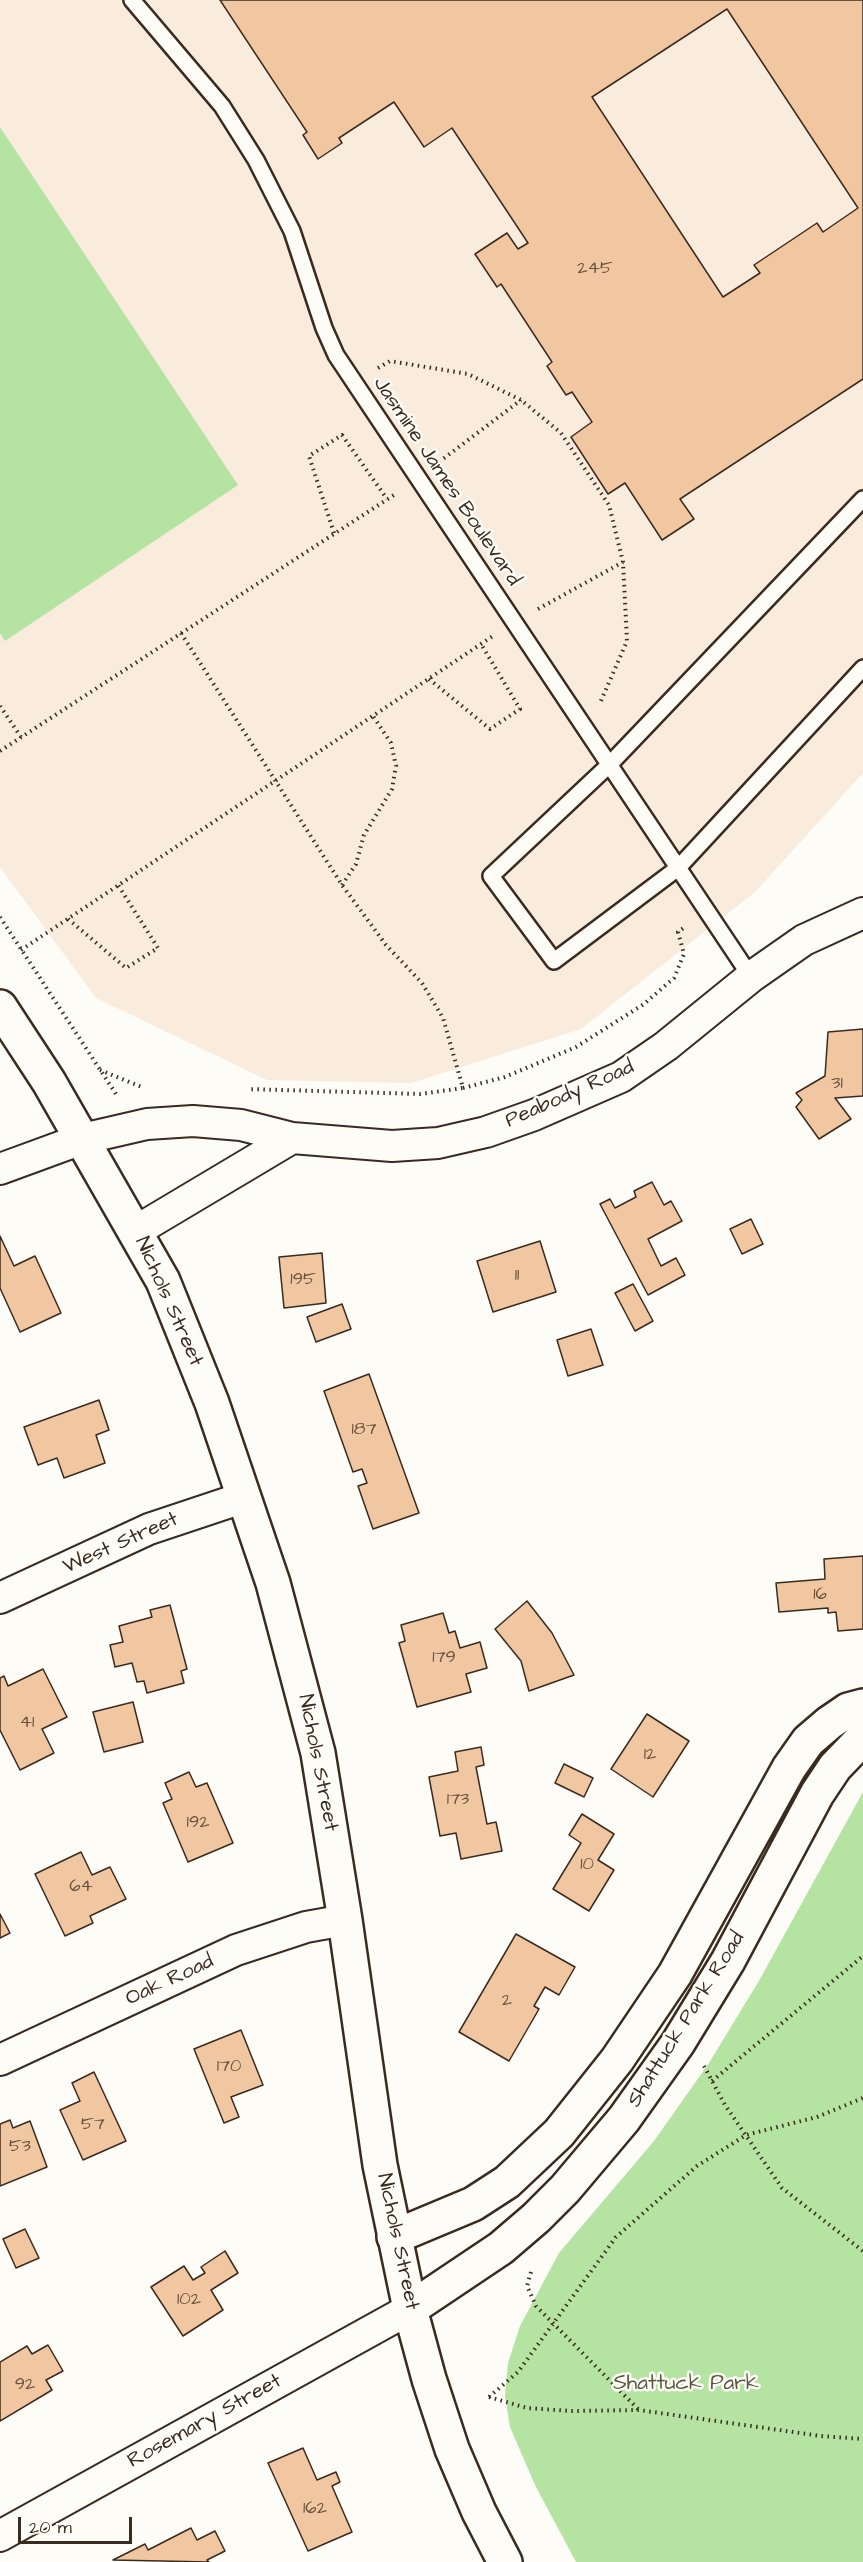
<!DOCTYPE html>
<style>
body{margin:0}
#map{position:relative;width:863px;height:2562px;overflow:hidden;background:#fdfcf7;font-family:"Architects Daughter",sans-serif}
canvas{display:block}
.scale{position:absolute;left:18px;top:2517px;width:114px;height:27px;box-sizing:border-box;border:3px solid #3b2a1e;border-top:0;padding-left:8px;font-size:18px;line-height:21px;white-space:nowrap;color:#3b2a1e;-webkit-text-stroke:4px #fdfcf7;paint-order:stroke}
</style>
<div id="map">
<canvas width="863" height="2562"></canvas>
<div class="scale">20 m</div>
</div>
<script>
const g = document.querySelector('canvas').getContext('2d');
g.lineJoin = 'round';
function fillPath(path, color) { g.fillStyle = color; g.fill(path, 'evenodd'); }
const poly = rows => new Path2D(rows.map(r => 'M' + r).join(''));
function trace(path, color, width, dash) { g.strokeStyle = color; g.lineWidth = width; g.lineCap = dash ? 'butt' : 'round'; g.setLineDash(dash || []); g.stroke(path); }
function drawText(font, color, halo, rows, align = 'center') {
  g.font = font + ' "Architects Daughter",sans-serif'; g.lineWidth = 5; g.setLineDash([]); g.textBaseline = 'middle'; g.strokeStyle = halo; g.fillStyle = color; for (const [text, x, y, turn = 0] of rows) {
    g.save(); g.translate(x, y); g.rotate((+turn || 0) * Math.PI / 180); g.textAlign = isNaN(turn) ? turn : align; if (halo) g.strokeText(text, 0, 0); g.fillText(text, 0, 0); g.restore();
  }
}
const built = poly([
 [0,0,863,0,863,773,755,892,581,1029,411,1083,267,1080,96,998,0,867]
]);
const green = poly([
 [0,127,238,485,5,641,0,633],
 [863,1792,863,2562,576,2562,535,2485,510,2427,505,2396,508,2363,520,2326,559,2253,654,2141,709,2063,760,1979]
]);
const building = poly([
 [220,0,863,0,863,379,680,499,694,519,662,540,625,483,608,494,571,437,592,422,572,392,566,395,547,366,552,362,501,284,497,287,475,254,507,233,518,249,528,243,452,128,424,147,394,102,339,138,342,143,318,159,303,135,307,132,220,0],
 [727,9,858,208,823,232,817,223,754,265,760,273,723,297,592,97,727,9],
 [863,1029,863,1096,835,1098,851,1119,819,1139,796,1107,802,1100,796,1093,825,1076,828,1032,863,1029],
 [652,1182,664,1205,671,1201,682,1221,648,1239,661,1266,676,1258,685,1275,648,1295,600,1204,610,1199,615,1208,636,1197,634,1191,652,1182],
 [751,1219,763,1244,742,1254,730,1229,751,1219],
 [0,1236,14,1266,35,1256,61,1313,20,1332,0,1288,0,1236],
 [540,1241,556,1292,493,1312,477,1261,540,1241],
 [322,1253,326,1303,284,1308,279,1257,322,1253],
 [633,1284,653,1321,635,1331,615,1293,633,1284],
 [342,1304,351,1329,316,1342,307,1317,342,1304],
 [591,1329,603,1365,568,1376,557,1340,591,1329],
 [369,1374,419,1513,373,1529,358,1486,367,1483,362,1469,353,1472,324,1391,369,1374],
 [99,1400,109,1430,96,1435,105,1463,64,1478,57,1458,38,1465,24,1427,99,1400],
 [863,1556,863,1629,838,1631,836,1612,828,1613,828,1608,779,1612,776,1583,825,1579,824,1559,863,1556],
 [527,1601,552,1633,574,1675,529,1691,521,1661,495,1629,527,1601],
 [170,1605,187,1669,181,1671,184,1683,147,1693,144,1681,137,1682,132,1663,115,1667,110,1645,123,1642,119,1626,152,1617,150,1610,170,1605],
 [443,1613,449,1633,455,1631,460,1648,480,1642,487,1668,466,1674,471,1692,417,1707,399,1643,405,1641,401,1625,443,1613],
 [43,1669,67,1717,42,1729,54,1753,20,1770,0,1730,0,1678,4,1676,8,1686,43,1669],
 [133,1702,143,1742,104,1752,93,1712,133,1702],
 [647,1714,689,1741,653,1797,611,1769,647,1714],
 [481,1747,484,1765,476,1767,487,1824,496,1822,502,1851,461,1859,456,1833,440,1836,429,1777,458,1771,455,1752,481,1747],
 [564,1764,593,1778,584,1797,555,1783,564,1764],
 [189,1772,196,1787,207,1783,233,1843,188,1862,163,1803,172,1799,165,1783,189,1772],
 [582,1814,614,1834,598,1860,614,1870,589,1911,553,1889,581,1843,569,1835,582,1814],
 [81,1852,92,1875,110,1867,126,1899,90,1916,93,1923,65,1936,35,1874,81,1852],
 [0,1914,10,1933,0,1938,0,1914],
 [516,1934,575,1967,559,1995,545,1987,534,2006,539,2009,509,2061,459,2032,516,1934],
 [241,2030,263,2085,231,2097,239,2117,224,2123,194,2049,241,2030],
 [94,2072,126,2141,83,2160,60,2110,80,2101,72,2083,94,2072],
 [10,2120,13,2128,30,2121,47,2167,0,2186,0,2124,10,2120],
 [25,2229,39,2258,16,2268,3,2239,25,2229],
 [225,2251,238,2273,211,2290,223,2310,183,2336,151,2287,184,2266,193,2280,205,2273,201,2267,225,2251],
 [48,2345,63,2371,46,2380,52,2390,0,2421,0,2362,27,2346,32,2354,48,2345],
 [303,2448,317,2480,336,2472,340,2482,332,2486,352,2532,308,2551,268,2463,303,2448],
 [191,2528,197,2540,215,2531,225,2551,207,2560,209,2562,113,2560,145,2544,148,2550,191,2528]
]);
const path = poly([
 [378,368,390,361,468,374,521,400,561,433,609,505,623,562,627,641,600,703],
 [439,462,521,400],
 [334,533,309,456,342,435,387,499],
 [538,609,623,562],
 [181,633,342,885,386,945,422,983,443,1018,463,1088,420,1094,247,1089],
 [429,679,490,729,520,709,481,644],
 [0,706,21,737],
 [0,751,397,493],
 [342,885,356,864,364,835,392,789,396,766,391,743,373,716],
 [0,917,116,1094],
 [68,919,126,968,158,948,118,885],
 [21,950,493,636],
 [100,1070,144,1088],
 [463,1088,505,1077,576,1047,644,1004,674,978,684,954,678,932,685,927],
 [704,2066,725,2105,782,2188,863,2251],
 [712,2081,863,1956],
 [531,2272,527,2286,536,2306,638,2409],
 [489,2397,518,2372,616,2237,697,2166,746,2135,817,2117,863,2098],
 [489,2397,527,2408,571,2411,639,2410,821,2436,863,2439]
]);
const service = poly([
 [132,0,222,106,256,160,292,231,324,328,336,355,751,977],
 [863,499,609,765,491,876,554,961,678,868,863,668]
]);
const minor = poly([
 [0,1169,82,1139,147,1124,193,1121,241,1125,292,1138,392,1146,438,1143,486,1132,534,1115,621,1077,666,1046,751,977,804,940,863,913],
 [136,1231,292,1138],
 [0,1598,149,1529,245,1497],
 [0,2060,236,1950,306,1927,345,1920],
 [0,2536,410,2309]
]);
const tertiary = poly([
 [394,2237,473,2204,507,2182,559,2133,617,2060,675,1974,789,1768,808,1741,829,1723,848,1710,863,1706],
 [410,2309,501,2248,536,2218,565,2189,624,2119,678,2043,728,1961,817,1794,835,1767,863,1738]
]);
const secondary = poly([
 [0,1007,49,1082,163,1281,212,1403,273,1583,318,1753,345,1920,380,2165,410,2309,429,2379,452,2449,479,2512,505,2562]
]);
const numberNames = [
 ["245",595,269],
 ["31",837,1084],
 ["11",517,1276],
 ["195",303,1280],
 ["187",364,1430],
 ["16",820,1595],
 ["179",444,1658],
 ["41",27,1723],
 ["12",650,1755],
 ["173",458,1800],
 ["192",198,1823],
 ["10",587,1865],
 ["64",81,1887],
 ["2",507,2001],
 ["170",229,2067],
 ["57",93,2125],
 ["53",20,2147],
 ["102",189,2300],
 ["92",25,2385],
 ["162",315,2509]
];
const streetNames = [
 ["Jasmine James Boulevard",446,482,56],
 ["Peabody Road",570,1095,-24],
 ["Nichols Street",168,1302,66],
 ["West Street",121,1544,-24],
 ["Nichols Street",317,1763,79],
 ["Oak Road",170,1981,-25],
 ["Shattuck Park Road",687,2020,-58],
 ["Nichols Street",397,2242,78],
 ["Rosemary Street",205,2422,-29]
];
const parkNames = [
 ["Shattuck Park",686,2385]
];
fillPath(built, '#f9ecdd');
fillPath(green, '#b4e3a2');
fillPath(building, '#f1c7a1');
trace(building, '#3b2a1e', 1.5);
trace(service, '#3b2a1e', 20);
trace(minor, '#3b2a1e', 34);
trace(tertiary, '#3b2a1e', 38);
trace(secondary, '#3b2a1e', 38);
trace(path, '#3b2a1e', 4, [1.5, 4.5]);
trace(service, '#fdfcf7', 15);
trace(minor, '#fdfcf7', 30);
trace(tertiary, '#fdfcf7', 33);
trace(secondary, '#fdfcf7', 33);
drawText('18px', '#68513f', null, numberNames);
drawText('21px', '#3b2a1e', '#fdfcf7', streetNames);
drawText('21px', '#59583f', '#fdfcf7', parkNames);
</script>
